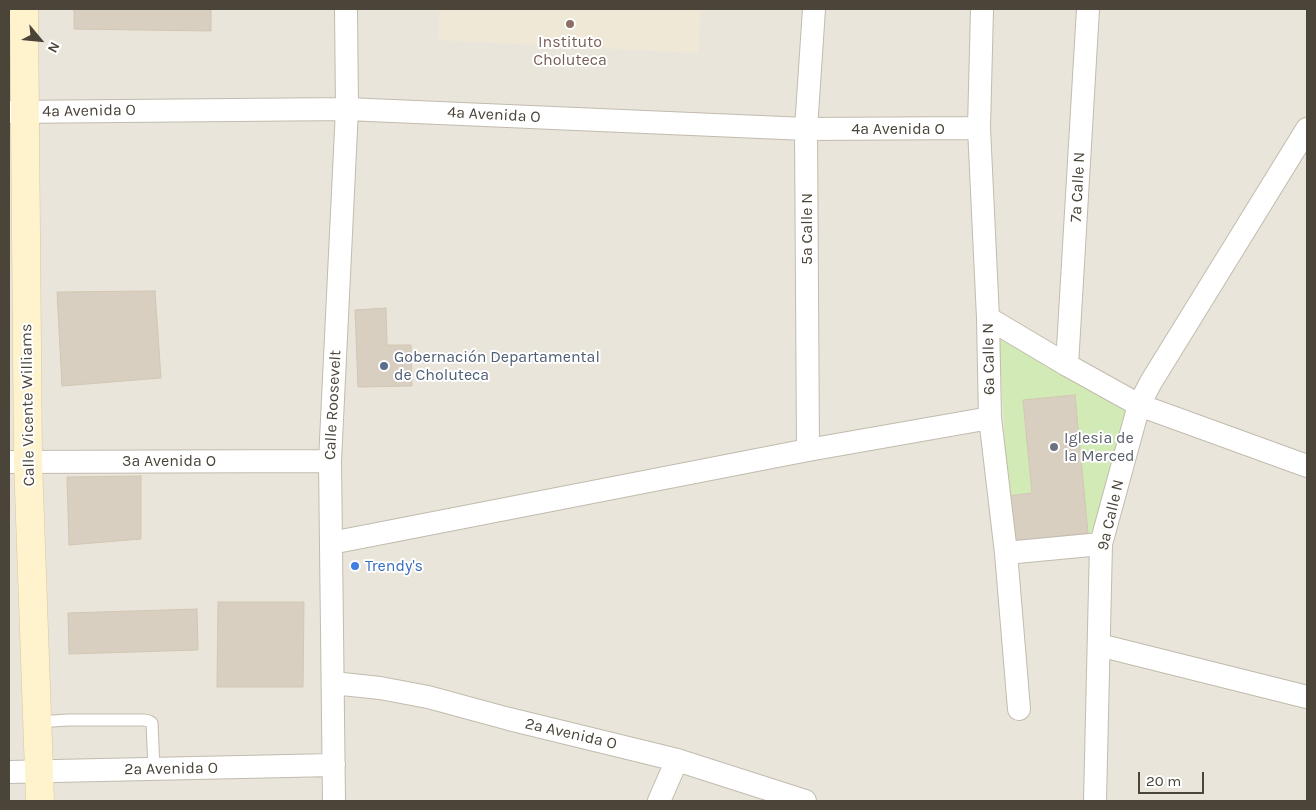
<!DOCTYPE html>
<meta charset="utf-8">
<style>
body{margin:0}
#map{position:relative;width:1316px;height:810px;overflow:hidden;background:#f6f3ec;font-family:Karla,sans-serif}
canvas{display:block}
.frame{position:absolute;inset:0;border:10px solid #4b4439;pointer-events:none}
.north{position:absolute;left:15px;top:15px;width:50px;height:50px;-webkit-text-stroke:4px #fff;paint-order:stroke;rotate:118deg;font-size:14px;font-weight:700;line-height:20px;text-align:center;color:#4b4439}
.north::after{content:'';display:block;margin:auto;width:18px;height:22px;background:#4b4439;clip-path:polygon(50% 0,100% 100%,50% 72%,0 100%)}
.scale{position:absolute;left:1138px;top:772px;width:66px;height:22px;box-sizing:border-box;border:2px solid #4b4439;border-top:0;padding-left:6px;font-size:15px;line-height:18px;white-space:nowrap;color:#4b4439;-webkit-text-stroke:4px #fff;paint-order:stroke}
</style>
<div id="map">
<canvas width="1316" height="810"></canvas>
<div class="frame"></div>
<div class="north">N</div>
<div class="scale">20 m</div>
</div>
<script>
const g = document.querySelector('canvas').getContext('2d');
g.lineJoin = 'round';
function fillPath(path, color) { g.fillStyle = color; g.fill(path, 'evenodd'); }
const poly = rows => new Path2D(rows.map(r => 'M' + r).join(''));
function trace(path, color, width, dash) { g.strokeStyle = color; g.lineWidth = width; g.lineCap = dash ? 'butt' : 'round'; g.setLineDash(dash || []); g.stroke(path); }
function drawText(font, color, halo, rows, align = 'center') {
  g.font = font + ' Karla,sans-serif'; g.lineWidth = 4; g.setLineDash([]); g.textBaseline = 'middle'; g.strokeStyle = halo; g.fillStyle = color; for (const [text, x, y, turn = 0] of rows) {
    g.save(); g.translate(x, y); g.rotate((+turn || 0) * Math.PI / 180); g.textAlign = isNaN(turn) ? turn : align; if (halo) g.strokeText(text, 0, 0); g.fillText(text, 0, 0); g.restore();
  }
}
const residential = poly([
 [9,9,1307,9,1307,801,9,801]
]);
const education = poly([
 [440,9,701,9,698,53,438,40]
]);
const green = poly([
 [999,339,1127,406,1094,533,1088,533,1074,395,1023,401,1032,493,1008,496]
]);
const building = poly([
 [74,9,211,9,211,31,74,29,74,9],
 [155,291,161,378,62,386,57,292,155,291],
 [386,308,387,345,411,345,412,386,358,387,355,310,386,308],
 [1075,395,1088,533,1012,541,1008,496,1032,493,1023,400,1075,395],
 [141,476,141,539,69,545,67,477,141,476],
 [218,602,304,602,303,687,217,687,218,602],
 [197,609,198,650,69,654,68,613,197,609]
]);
const service = poly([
 [37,722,68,720,144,720,149,721,152,723,154,769]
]);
const minor = poly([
 [982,9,979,128,988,318,990,418,1006,553,1019,709],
 [9,112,347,109,806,129,979,128],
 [988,318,1067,365,1139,405,1307,466],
 [1067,365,1088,9],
 [808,450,806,129,814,9],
 [9,462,330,461],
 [331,543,808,450,990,418],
 [1006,553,1101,544],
 [1099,645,1307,697],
 [333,683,380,688,428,697,509,719,677,760,805,801],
 [9,772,334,765],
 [334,801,330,461,347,109,346,9],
 [659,801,677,760],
 [1095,801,1101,544,1139,405,1151,382,1307,129]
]);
const secondary = poly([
 [24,9,28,461,40,801]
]);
const markers = [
 [570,24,5,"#8d6e63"],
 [384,366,5,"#5c6f8a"],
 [1054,447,5,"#6b7280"],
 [355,566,5,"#3f7fe0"]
];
const educationNames = [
 ["Instituto",570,42],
 ["Choluteca",570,60]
];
const streetNames = [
 ["4a Avenida O",89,111,-1],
 ["4a Avenida O",494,115,3],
 ["4a Avenida O",898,129],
 ["7a Calle N",1078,187,-87],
 ["5a Calle N",807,229,-90],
 ["6a Calle N",989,359,-91],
 ["Calle Vicente Williams",28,405,-91],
 ["Calle Roosevelt",333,405,-87],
 ["3a Avenida O",169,461],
 ["9a Calle N",1111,515,-77],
 ["2a Avenida O",571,734,13],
 ["2a Avenida O",171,769,-1]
];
const serviceNames = [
 ["Gobernación Departamental",394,357],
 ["de Choluteca",394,375]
];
const worshipNames = [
 ["Iglesia de",1064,438],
 ["la Merced",1064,456]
];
const shopNames = [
 ["Trendy's",365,566]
];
fillPath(residential, '#eae5da');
fillPath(education, '#efe8d6');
fillPath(green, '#d2eab5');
fillPath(building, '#d8cfc1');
trace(building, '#d3c7b4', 1);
trace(service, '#c2bbae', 13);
trace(minor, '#c2bbae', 24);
trace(secondary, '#d6c79b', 29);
trace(service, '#fff', 11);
trace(minor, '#fff', 22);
trace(secondary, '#fff3cd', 28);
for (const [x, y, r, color] of markers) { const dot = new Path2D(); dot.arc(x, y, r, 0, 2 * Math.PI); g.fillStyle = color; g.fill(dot); trace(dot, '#fff', 2); }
drawText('16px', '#785e54', '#fff', educationNames);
drawText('16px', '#4b4439', '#fff', streetNames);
drawText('16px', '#4e5e75', '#fff', serviceNames, 'left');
drawText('16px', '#5b616d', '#fff', worshipNames, 'left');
drawText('16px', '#366cbe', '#fff', shopNames, 'left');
</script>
